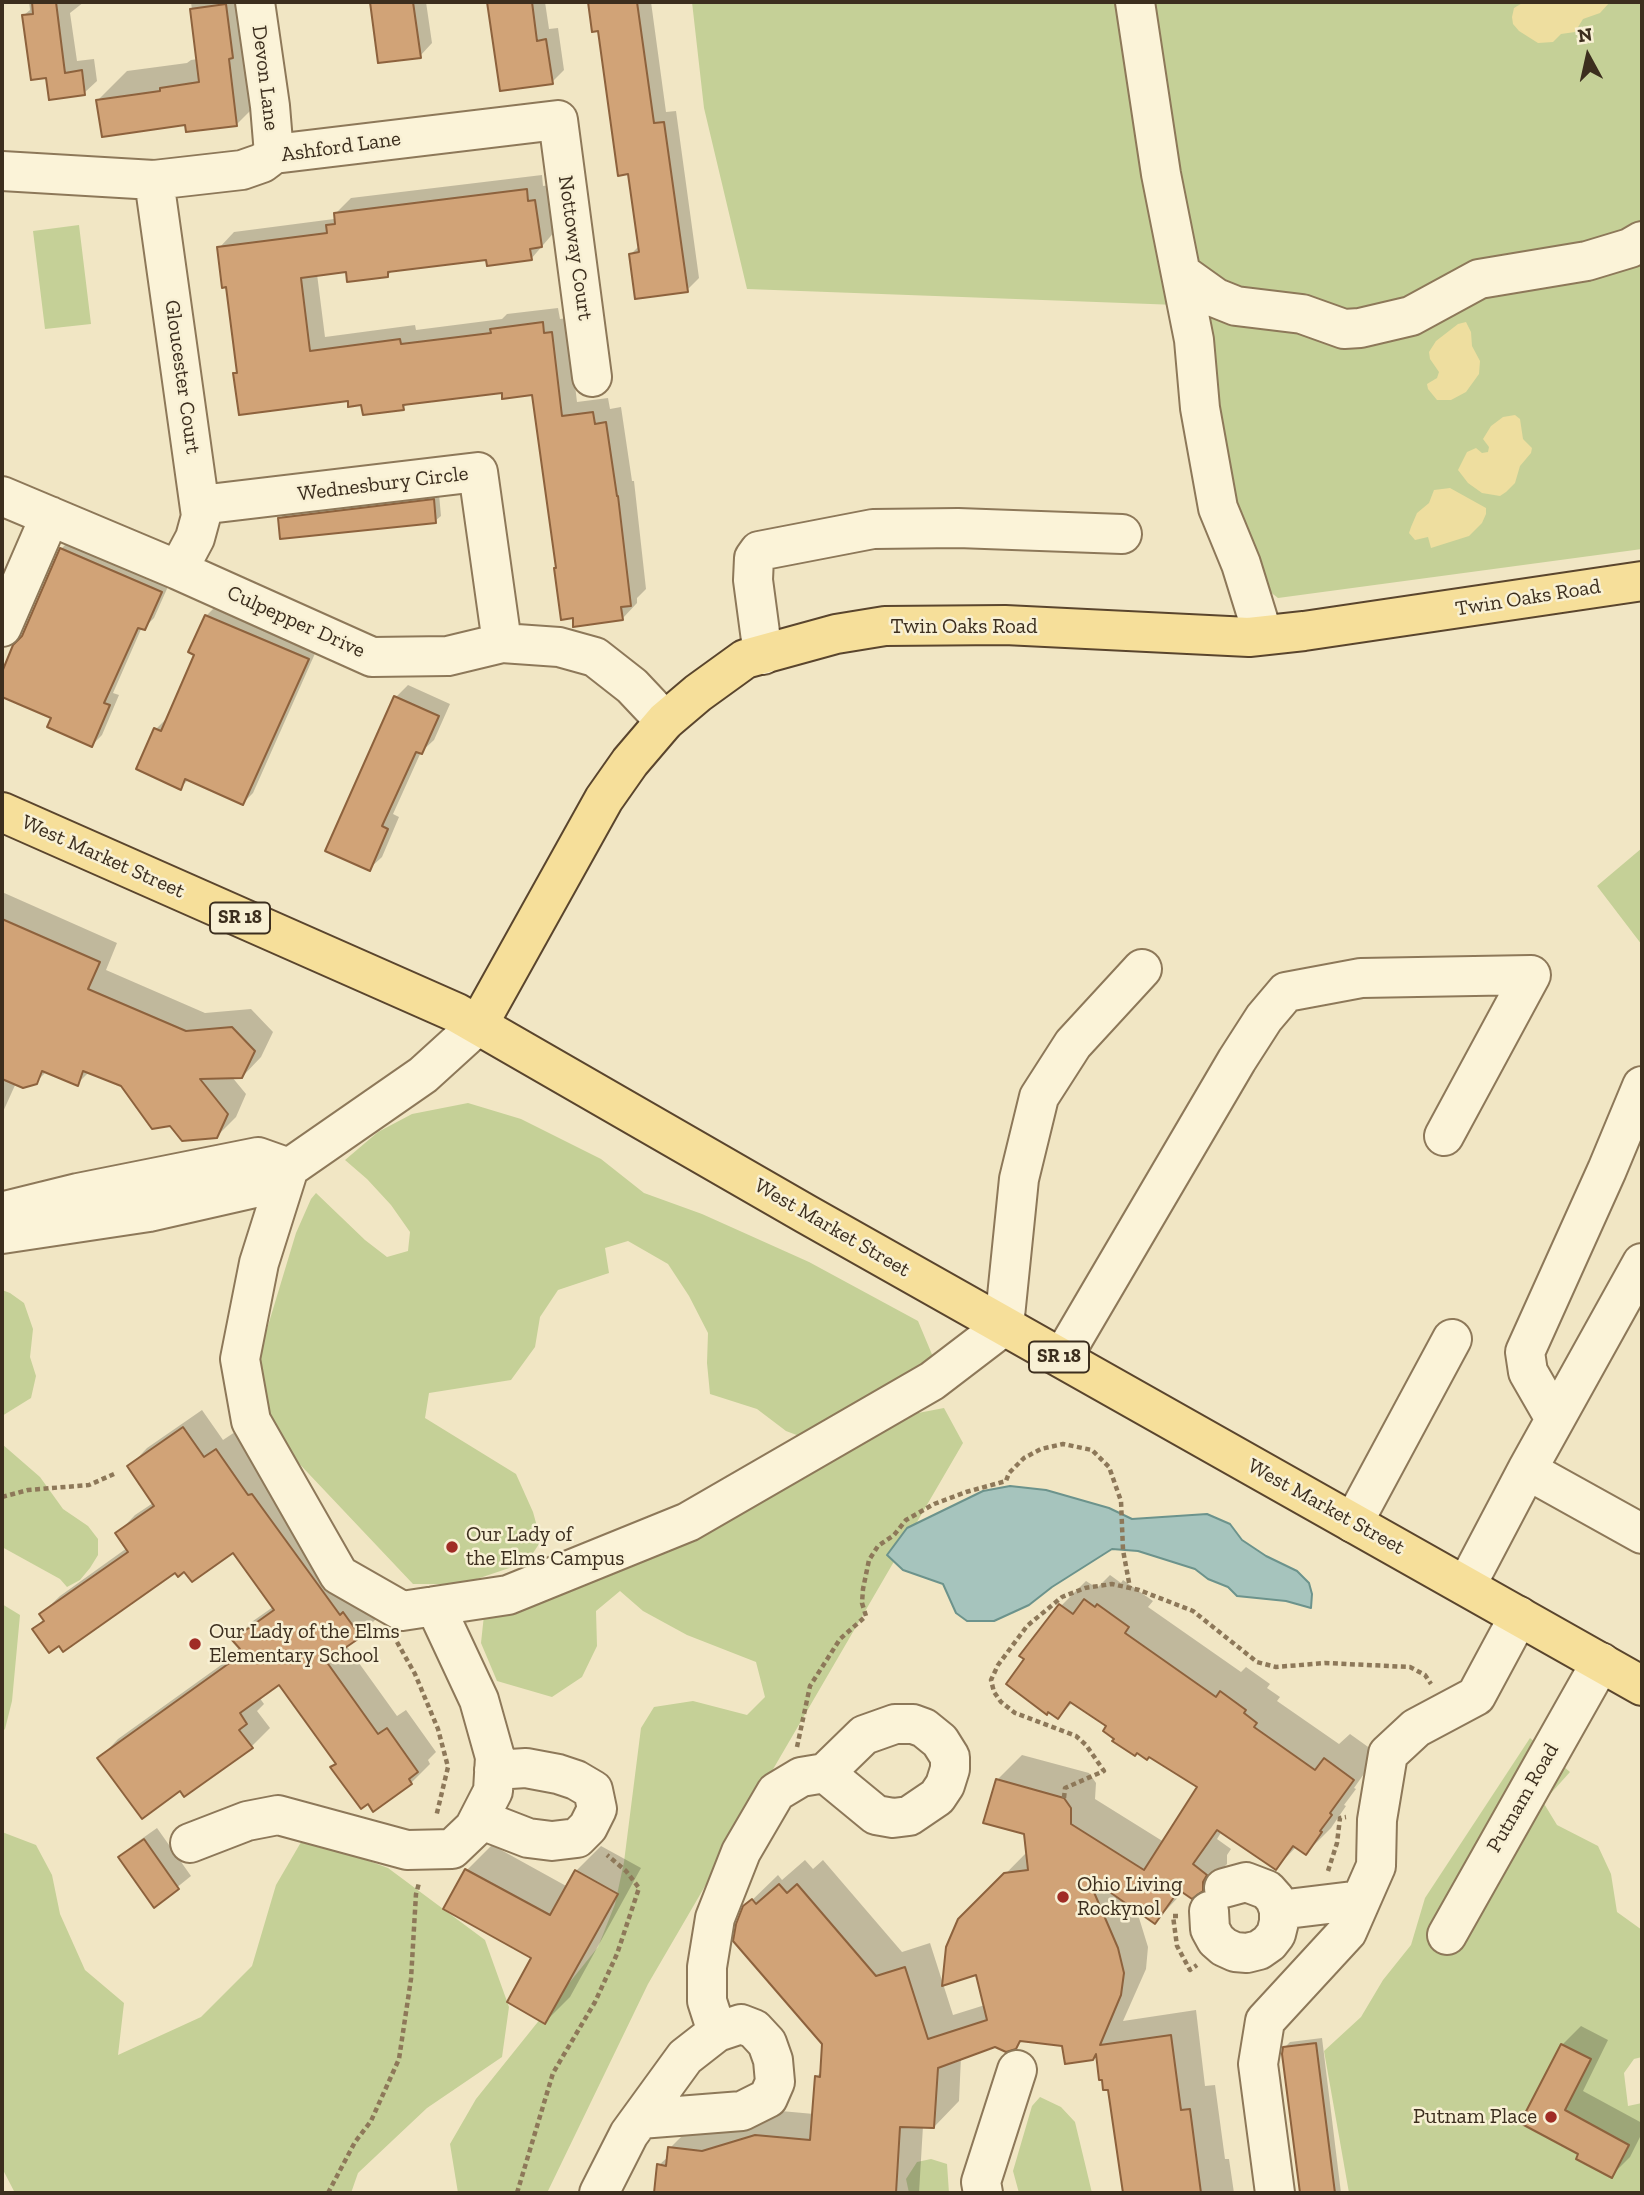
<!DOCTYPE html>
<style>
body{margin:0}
#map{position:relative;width:1644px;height:2195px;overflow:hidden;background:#f1e6c4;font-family:"Zilla Slab",serif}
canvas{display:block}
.frame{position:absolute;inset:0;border:4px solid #3c2e1e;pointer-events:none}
.north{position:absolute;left:1553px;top:21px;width:70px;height:70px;-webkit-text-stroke:5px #f8f0d4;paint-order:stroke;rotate:352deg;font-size:19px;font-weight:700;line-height:28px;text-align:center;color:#3c2e1e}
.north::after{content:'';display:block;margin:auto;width:24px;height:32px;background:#3c2e1e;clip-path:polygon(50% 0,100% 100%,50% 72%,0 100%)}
</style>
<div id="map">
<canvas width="1644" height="2195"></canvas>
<div class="frame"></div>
<div class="north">N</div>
</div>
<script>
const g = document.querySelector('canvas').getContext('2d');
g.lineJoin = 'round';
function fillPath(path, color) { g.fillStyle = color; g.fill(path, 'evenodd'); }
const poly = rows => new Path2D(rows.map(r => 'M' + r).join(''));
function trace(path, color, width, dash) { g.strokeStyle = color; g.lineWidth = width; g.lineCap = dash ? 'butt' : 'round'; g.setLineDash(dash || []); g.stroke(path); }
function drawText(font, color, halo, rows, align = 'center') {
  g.font = font + ' "Zilla Slab",serif'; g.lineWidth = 5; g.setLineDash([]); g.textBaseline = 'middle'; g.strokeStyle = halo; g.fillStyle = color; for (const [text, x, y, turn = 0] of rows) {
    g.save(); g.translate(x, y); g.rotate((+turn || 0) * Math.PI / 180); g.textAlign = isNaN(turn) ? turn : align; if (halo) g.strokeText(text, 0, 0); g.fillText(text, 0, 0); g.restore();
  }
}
const green = poly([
 [692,2,1642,2,1642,549,1278,598,1260,584,1212,474,1204,306,747,289,704,108],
 [79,225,91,324,45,329,33,231],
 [1642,848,1642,945,1597,886],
 [468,1103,521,1119,601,1159,644,1193,702,1214,809,1262,918,1321,936,1364,802,1437,786,1431,757,1409,710,1394,707,1363,708,1333,689,1296,668,1264,628,1241,605,1248,609,1273,558,1290,540,1317,535,1347,511,1380,429,1393,425,1418,516,1474,533,1512,541,1541,527,1562,462,1584,413,1584,291,1455,268,1414,254,1357,267,1329,296,1233,311,1199,316,1193,365,1240,387,1257,408,1251,410,1232,391,1205,367,1179,345,1160,378,1132,412,1114],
 [2,1290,10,1293,24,1303,33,1329,30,1357,36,1376,31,1398,2,1416],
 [944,1408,963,1443,648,1984,547,2193,458,2193,450,2144,476,2099,598,1947,615,1904,624,1862,641,1728,654,1707,693,1701,747,1715,765,1697,756,1662,687,1635,643,1611,620,1591,596,1611,597,1646,582,1677,552,1697,497,1681,481,1643,484,1615,855,1448,918,1413],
 [2,1444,40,1477,63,1509,88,1526,98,1539,98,1555,90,1568,80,1580,67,1587,60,1579,2,1547],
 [2,1604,20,1615,12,1701,5,1729,2,1732],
 [1530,1738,1570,1772,1543,1802,1557,1825,1598,1846,1611,1874,1617,1912,1642,1930,1642,2057,1634,2059,1624,2073,1628,2106,1642,2103,1642,2193,1349,2193,1324,2051,1361,2017,1383,1980,1411,1945,1425,1898],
 [2,1832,36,1845,52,1875,60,1914,85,1970,124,2003,118,2055,201,2017,252,1966,276,1885,304,1837,388,1868,485,1940,509,2007,502,2057,427,2108,358,2173,351,2193,15,2193,2,2168],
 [1040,2097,1061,2107,1075,2122,1092,2193,1019,2193,1013,2171,1032,2106],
 [931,2159,947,2164,949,2193,909,2193,906,2179,917,2162]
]);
const sand = poly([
 [1524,2,1550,3,1610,2,1600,13,1583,19,1575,32,1561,34,1553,42,1538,43,1519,31,1513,24,1512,17,1514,8],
 [1466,322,1471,332,1472,346,1480,361,1479,374,1466,392,1451,400,1437,400,1428,389,1427,384,1437,378,1439,372,1430,359,1429,352,1436,341,1458,324],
 [1515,415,1520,419,1523,439,1532,448,1531,453,1520,466,1515,483,1506,492,1500,496,1482,493,1468,483,1458,470,1467,452,1476,448,1482,453,1488,452,1489,447,1483,439,1491,426,1503,417],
 [1450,488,1486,508,1486,514,1482,523,1469,536,1431,548,1428,537,1415,540,1409,533,1411,527,1417,513,1429,503,1434,490]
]);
const water = poly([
 [1010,1486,1046,1490,1109,1508,1132,1519,1207,1514,1230,1524,1242,1540,1266,1556,1297,1571,1309,1583,1312,1594,1311,1608,1286,1601,1237,1596,1228,1587,1208,1579,1195,1569,1138,1551,1112,1549,1052,1587,1029,1605,994,1621,967,1621,956,1613,943,1584,903,1570,887,1555,907,1528,983,1491,1010,1486]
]);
const shadow = poly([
 [29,2,84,2,70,13,77,61,94,59,97,81,84,93,47,76,24,15,30,10],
 [191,2,257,2,266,95,237,124,187,123,98,100,127,71,187,63,191,60,198,59],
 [372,2,426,2,432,43,420,56,380,61],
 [489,2,545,2,549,29,558,28,564,70,552,82,501,89],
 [590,2,651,2,666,112,676,111,699,278,687,290,631,254,640,245,630,172,599,29,593,30],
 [542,175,543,186,550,185,556,230,531,259,487,258,393,270,387,276,347,270,317,274,325,337,415,325,416,330,502,319,507,314,558,308,560,319,567,318,577,402,608,398,610,409,621,407,632,481,634,481,646,589,637,598,637,603,622,619,574,616,558,567,534,393,503,391,408,403,403,408,349,399,235,374,239,370,228,285,219,248,234,232,334,219,336,213,351,198],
 [439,494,441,516,435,521,280,518,286,513],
 [71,539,170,582,154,618,144,628,142,627,113,693,119,695,102,735,92,745,53,718,2,695,2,676,15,646,24,637,61,549],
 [216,606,317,649,253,793,243,803,189,779,180,788,138,769,156,729,166,719,168,720,197,654,206,616],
 [408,685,450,704,434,740,421,752,393,814,399,817,382,857,369,869,396,697],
 [2,892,117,943,106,970,205,1013,251,1009,273,1032,261,1057,242,1077,232,1077,246,1094,236,1117,217,1136,171,1124,122,1085,90,1071,77,1084,47,1071,36,1082,16,1083,2,1114],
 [202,1410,223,1440,235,1432,378,1617,360,1635,346,1645,397,1716,406,1710,436,1752,428,1760,430,1764,411,1783,374,1809,280,1682,259,1697,264,1704,257,1711,270,1728,252,1746,181,1789,100,1758,118,1739,235,1655,241,1649,235,1640,253,1621,273,1607,233,1551,185,1570,176,1571,60,1643,34,1629,44,1619,41,1614,60,1596,127,1548,117,1534,135,1515,153,1503,129,1467,147,1448],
 [1110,1575,1121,1583,1123,1580,1153,1601,1148,1607,1241,1672,1246,1667,1270,1684,1267,1688,1280,1697,1277,1701,1339,1744,1350,1734,1378,1754,1354,1788,1356,1789,1344,1805,1346,1806,1331,1828,1306,1853,1297,1846,1276,1868,1222,1831,1217,1839,1231,1849,1227,1855,1227,1864,1202,1889,1184,1891,1155,1922,1136,1908,1148,1947,1146,1969,1123,2021,1196,2010,1205,2086,1215,2085,1225,2159,1229,2159,1234,2193,1125,2193,1110,2088,1098,2053,1093,2059,1064,2044,1023,2040,1015,2047,995,2045,961,2057,959,2101,934,2127,923,2126,919,2193,656,2193,659,2165,669,2156,670,2148,695,2123,728,2127,781,2111,814,2114,816,2077,822,2071,824,2043,745,1907,778,1875,782,1880,805,1860,813,1869,823,1860,902,1952,930,1943,953,2015,985,2005,977,1973,960,1920,1028,1851,1026,1833,997,1780,1022,1755,1089,1773,1096,1783,1095,1799,1164,1842,1199,1786,1073,1702,1058,1717,1061,1606,1086,1581,1097,1588],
 [157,1828,191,1876,155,1905,121,1857,133,1845],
 [492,1845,568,1887,576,1871,601,1846,641,1868,570,1997,545,2022,534,1957,445,1908,467,1870],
 [1581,2026,1608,2040,1583,2091,1642,2123,1642,2133,1630,2157,1612,2175,1581,2153,1522,2123,1562,2045],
 [1322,2038,1341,2193,1301,2193,1284,2054,1284,2048,1290,2042]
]);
const building = poly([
 [32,2,56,2,65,73,82,70,85,95,49,100,46,78,31,80,22,15,33,14,32,2],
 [370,2,413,2,421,58,378,63,370,2],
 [487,2,532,2,537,41,546,39,553,84,500,91,487,2],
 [588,2,637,2,654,123,664,122,688,292,635,299,629,254,639,252,628,174,618,176,598,31,592,32,588,2],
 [226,4,233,58,229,59,237,126,186,132,185,125,102,137,96,100,160,91,160,88,199,82,190,9,226,4],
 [527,189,528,201,535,200,542,247,530,249,532,260,487,266,486,260,388,272,388,277,347,282,346,272,301,278,310,351,400,339,401,344,491,333,490,329,543,322,544,333,552,332,562,416,593,412,595,424,606,422,617,496,618,496,631,606,621,607,623,620,573,627,573,618,561,620,554,568,556,568,532,395,502,399,502,393,403,405,404,410,363,415,361,405,348,407,348,401,239,415,233,373,237,373,226,287,222,288,217,247,327,233,326,225,335,224,334,213,527,189],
 [434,499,436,523,280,539,278,518,434,499],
 [60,548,162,592,145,630,138,628,104,703,110,705,92,747,47,727,51,718,2,697,2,672,13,645,22,636,60,548],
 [205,615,309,659,243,805,185,779,181,790,136,769,154,728,161,731,194,655,188,652,205,615],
 [394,696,439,716,422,754,416,752,382,826,388,829,370,871,325,851,394,696],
 [2,919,100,962,88,989,186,1031,232,1027,255,1051,242,1078,200,1079,228,1114,217,1138,182,1141,170,1126,152,1129,121,1086,83,1071,78,1086,42,1071,37,1084,23,1088,2,1079,2,919],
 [183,1427,204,1457,216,1449,248,1495,252,1494,340,1615,343,1612,361,1637,326,1661,378,1734,387,1728,418,1772,409,1779,412,1784,373,1812,368,1804,361,1809,330,1767,336,1764,279,1685,240,1713,247,1724,239,1730,253,1748,184,1797,180,1791,142,1819,97,1758,235,1659,232,1655,240,1649,232,1640,274,1610,233,1553,192,1582,184,1572,178,1577,175,1573,63,1652,59,1646,49,1653,32,1629,44,1621,39,1614,128,1552,115,1533,154,1506,127,1466,183,1427],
 [1084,1599,1095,1607,1097,1604,1129,1627,1125,1633,1216,1697,1220,1691,1246,1710,1244,1713,1257,1723,1254,1727,1315,1770,1324,1758,1354,1780,1330,1813,1332,1815,1320,1831,1322,1832,1306,1855,1293,1846,1276,1870,1217,1830,1193,1864,1207,1875,1203,1882,1203,1891,1192,1899,1179,1890,1155,1924,1087,1876,1118,1948,1124,1973,1121,1995,1100,2045,1171,2035,1181,2110,1190,2109,1201,2193,1123,2193,1108,2090,1103,2090,1102,2080,1099,2080,1096,2054,1093,2060,1065,2064,1062,2046,1020,2041,1016,2049,1006,2052,995,2047,938,2068,934,2128,900,2127,896,2193,654,2193,657,2164,666,2166,668,2147,702,2151,755,2135,810,2140,815,2076,820,2077,822,2044,733,1941,736,1924,743,1906,752,1899,756,1904,779,1884,787,1893,797,1884,876,1976,905,1967,928,2039,987,2020,976,1975,942,1986,946,1947,958,1919,1004,1873,1028,1870,1024,1834,983,1823,996,1779,1064,1798,1071,1808,1071,1824,1144,1870,1197,1787,1149,1757,1147,1760,1137,1753,1135,1756,1112,1741,1114,1739,1103,1731,1106,1726,1070,1702,1058,1719,1048,1712,1047,1715,1006,1684,1024,1659,1019,1656,1059,1604,1073,1614,1084,1599],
 [144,1839,179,1889,154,1908,118,1857,144,1839],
 [465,1869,550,1915,575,1870,618,1894,545,2024,507,2002,531,1958,443,1909,465,1869],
 [1316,2043,1335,2193,1300,2193,1282,2054,1283,2047,1316,2043],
 [1561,2044,1591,2059,1565,2110,1629,2145,1612,2178,1576,2159,1578,2154,1520,2123,1561,2044]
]);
const path = poly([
 [2,1497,28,1490,89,1485,114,1474],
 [397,1642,415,1674,438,1729,448,1767,436,1817],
 [797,1747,810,1686,840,1639,866,1616,862,1603,863,1589,869,1560,878,1546,894,1535,906,1520,934,1504,966,1492,1006,1481,1009,1473,1024,1458,1041,1449,1063,1444,1092,1450,1109,1467,1121,1501,1123,1550,1130,1588],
 [1064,1798,1065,1788,1104,1771,1086,1745,1076,1736,1015,1713,1001,1702,994,1692,991,1680,998,1665,1027,1626,1062,1597,1085,1588,1112,1584,1139,1590,1193,1611,1257,1662,1276,1667,1325,1663,1410,1667,1425,1675,1431,1684],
 [1328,1871,1337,1843,1340,1818,1346,1817],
 [1178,1916,1173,1916,1177,1946,1190,1970,1197,1965],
 [328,2193,355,2142,371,2121,399,2059,411,1979,416,1894,419,1883],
 [517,2193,553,2073,595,2002,617,1954,639,1888,626,1871,607,1855]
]);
const minor = poly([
 [255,2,270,106,274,154],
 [1135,2,1161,174,1194,340,1200,408,1218,508,1241,564,1263,635],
 [2,171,154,180,242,170,262,163,274,154,558,120,592,377],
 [154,180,201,516,195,538,178,570],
 [1181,273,1216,298,1236,306,1302,314,1344,329,1360,328,1411,316,1479,279,1587,261,1630,248,1642,241],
 [2,496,178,570,372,657,448,656,502,643,559,647,595,657,632,686,665,721],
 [200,505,478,472,502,643],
 [2,627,50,516],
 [763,655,753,580,754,558,759,551,873,529,958,528,1122,534],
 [289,1168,259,1263,240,1359,251,1421,339,1575,402,1611,508,1595,688,1522,932,1381,1004,1326,1019,1179,1039,1097,1073,1044,1142,969],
 [5,1211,78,1193,258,1157,289,1168],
 [2,1234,149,1212,259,1187,289,1168,423,1075,478,1025],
 [1062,1358,1237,1060,1264,1018,1286,992,1361,978,1531,975,1444,1136],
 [1555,1419,1528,1372,1525,1352,1607,1170,1642,1086],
 [1527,1470,1642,1534],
 [1353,1523,1452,1339],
 [1466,1586,1527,1470,1642,1263],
 [479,1819,528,1838,552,1841,577,1838,588,1827,597,1809,593,1790,576,1780,558,1774,526,1768,494,1770],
 [190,1843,247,1821,278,1815,407,1850,452,1849,474,1828,493,1791,495,1757,479,1700,435,1606],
 [1279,1910,1361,1900],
 [1209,1911,1210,1929,1216,1940,1224,1947,1235,1952,1247,1953,1259,1950,1269,1943,1276,1934,1279,1922,1279,1910,1275,1899,1267,1890,1246,1882,1224,1888],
 [1447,1935,1601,1662],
 [717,2032,707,2001,707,1967,715,1918,741,1852,776,1792,801,1777,825,1773,876,1815,893,1818,909,1816,937,1797,945,1785,950,1769,950,1757,940,1741,924,1728,913,1724,895,1724,864,1735,825,1773],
 [599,2193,629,2134,685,2057,717,2032,741,2024,754,2029,767,2043,773,2060,775,2082,768,2098,742,2111,640,2119],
 [983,2193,981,2182,1017,2070],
 [1275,2193,1258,2064,1265,2021,1347,1932,1376,1866,1377,1820,1388,1754,1416,1728,1476,1696,1519,1616]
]);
const major = poly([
 [2,812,457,1013,806,1214,1642,1686],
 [478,1025,604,799,630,762,665,721,698,693,745,659,836,634,885,626,1005,625,1249,637,1304,631,1642,581]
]);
const markers = [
 [452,1547,7,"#a02c25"],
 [195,1644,7,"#a02c25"],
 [1063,1897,7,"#a02c25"],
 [1551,2117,7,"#a02c25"]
];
const shields = [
 [240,918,60],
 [1059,1357,60]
];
const shieldNames = [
 ["SR 18",240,918],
 ["SR 18",1059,1357]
];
const streetNames = [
 ["Devon Lane",265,78,83],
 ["Ashford Lane",341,147,-8],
 ["Nottoway Court",575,248,82],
 ["Gloucester Court",182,377,82],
 ["Wednesbury Circle",383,484,-7],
 ["Twin Oaks Road",1528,598,-9],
 ["Culpepper Drive",296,622,24],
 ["Twin Oaks Road",964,627],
 ["West Market Street",103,857,24],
 ["West Market Street",832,1228,30],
 ["West Market Street",1326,1507,29],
 ["Putnam Road",1523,1798,-60]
];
const poiNames = [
 ["Our Lady of",466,1535],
 ["the Elms Campus",466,1559],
 ["Our Lady of the Elms",209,1632],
 ["Elementary School",209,1656],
 ["Ohio Living",1077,1885],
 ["Rockynol",1077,1909],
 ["Putnam Place",1537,2117,"right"]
];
fillPath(green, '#c5d097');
fillPath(sand, '#eede9f');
fillPath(water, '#a6c4bd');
trace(water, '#6c938c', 2);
fillPath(shadow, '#0003');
fillPath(building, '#d1a377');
trace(building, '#8d623d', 2);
trace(minor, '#8d7859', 42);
trace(major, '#5a452d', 42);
trace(path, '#8d7859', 4.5, [5, 3.5]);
trace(minor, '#fbf3d8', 38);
trace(major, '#f6df9a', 38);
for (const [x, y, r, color] of markers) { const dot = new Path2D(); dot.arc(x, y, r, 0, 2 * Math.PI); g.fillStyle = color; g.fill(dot); trace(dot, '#f8f0d4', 2.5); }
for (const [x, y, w] of shields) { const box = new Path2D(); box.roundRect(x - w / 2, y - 15.5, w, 31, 5); g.fillStyle = '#f8f0d4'; g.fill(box); trace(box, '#3c2e1e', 2); }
drawText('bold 19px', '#3c2e1e', null, shieldNames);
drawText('21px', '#3c2e1e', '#f8f0d4', streetNames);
drawText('21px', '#3c2e1e', '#f8f0d4', poiNames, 'left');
</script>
